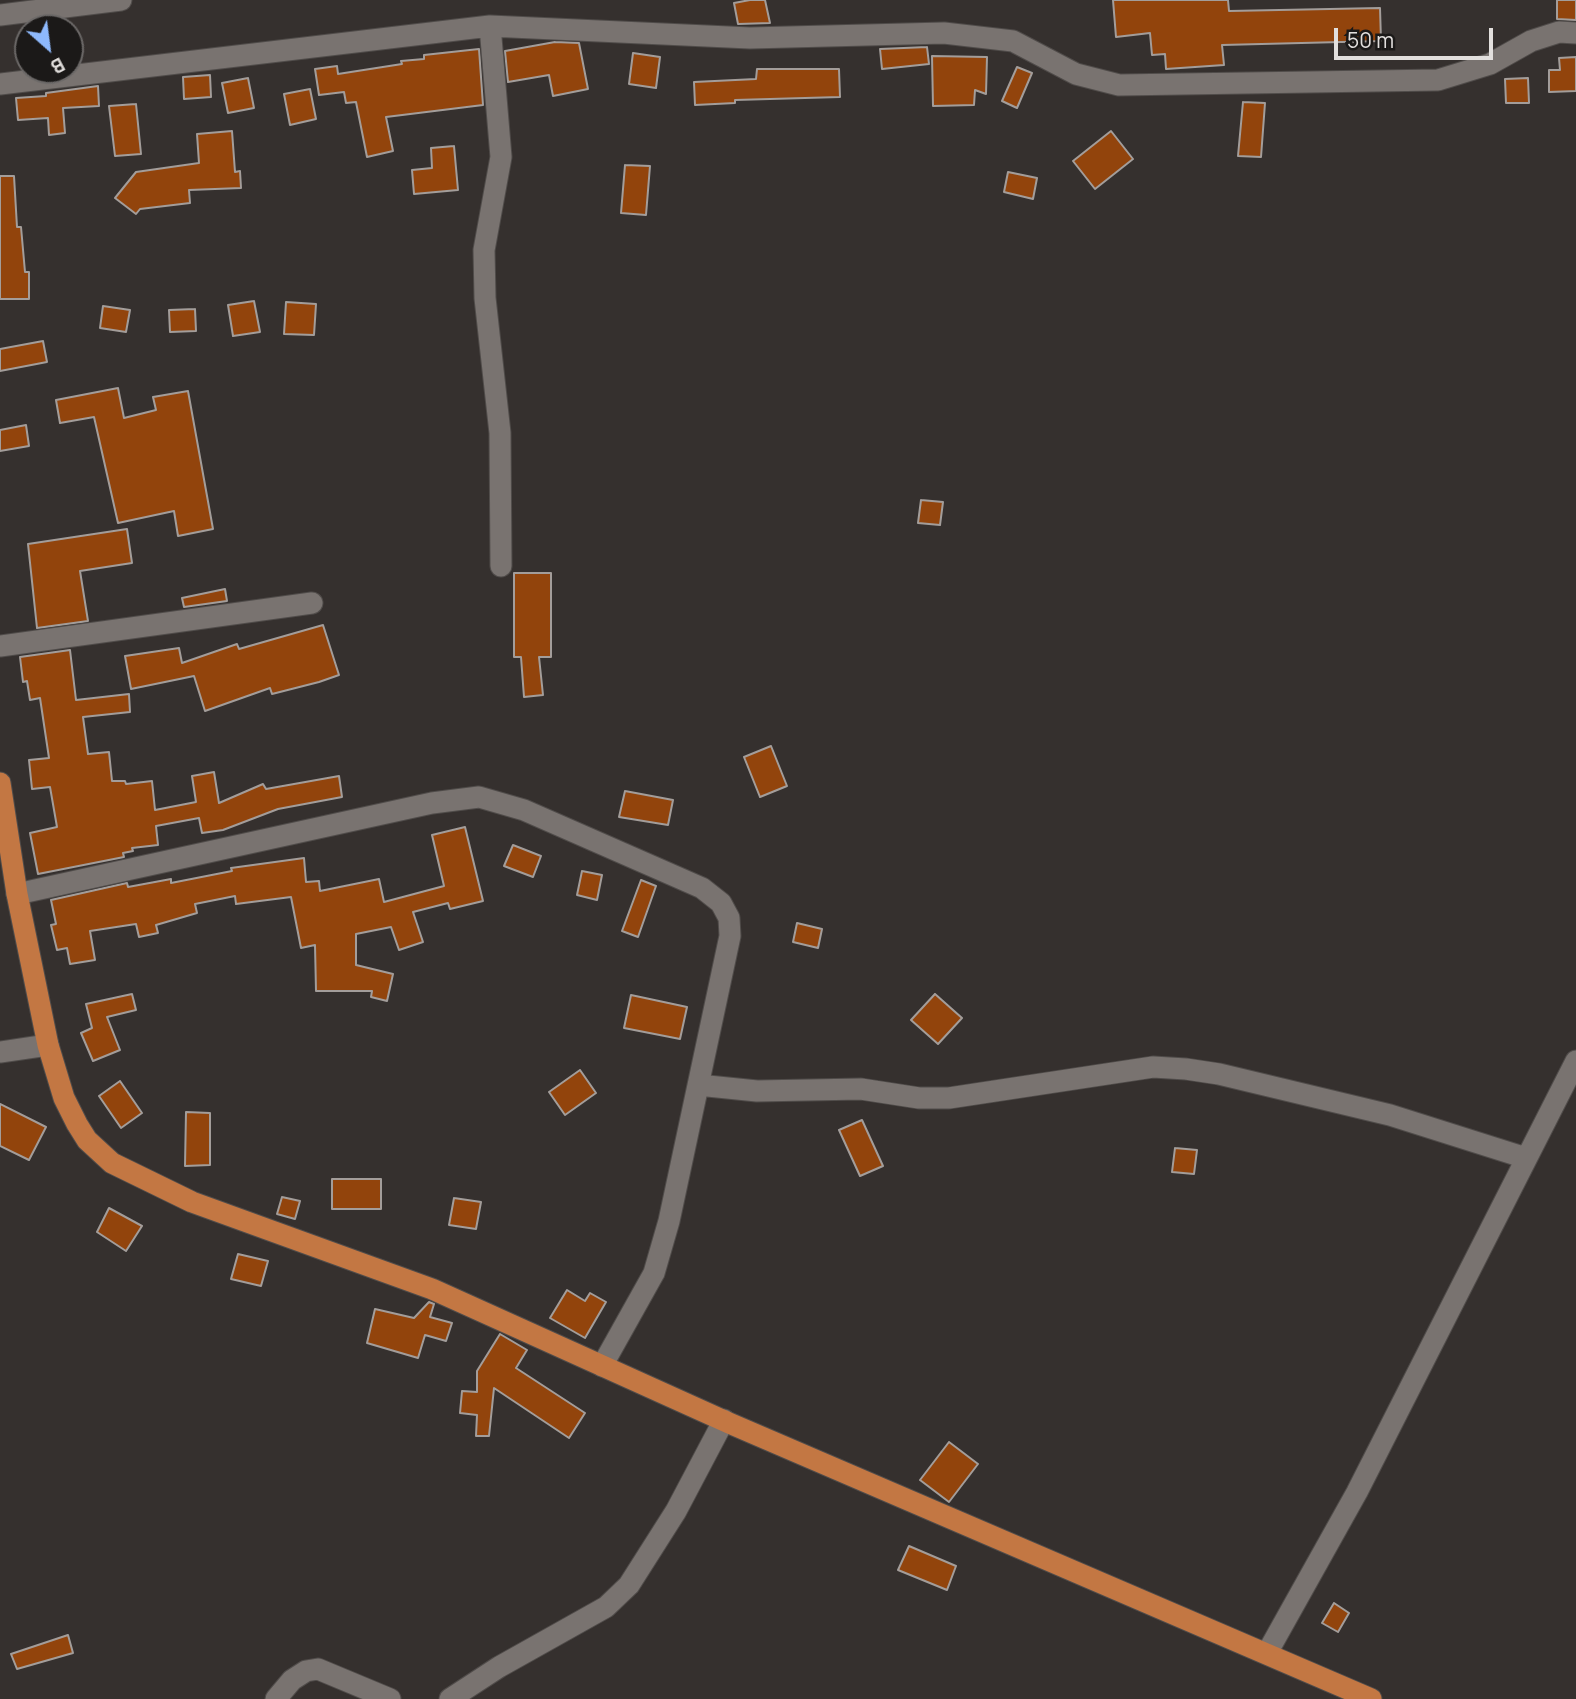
<!DOCTYPE html>
<style>
body{margin:0}
#map{position:relative;width:1576px;height:1699px;overflow:hidden;background:#35302e;font-family:Manrope,sans-serif}
canvas{display:block}
.north{position:absolute;left:14px;top:14px;width:70px;height:70px;box-sizing:border-box;background:#1b1918;border:2px solid #6b6867;border-radius:50%;rotate:152deg;font-size:19px;font-weight:700;line-height:28px;text-align:center;color:#e2dfdd}
.north::after{content:'';display:block;margin:auto;width:24px;height:32px;background:#8eb9fc;clip-path:polygon(50% 0,100% 100%,50% 72%,0 100%)}
.scale{position:absolute;left:1334px;top:28px;width:159px;height:32px;box-sizing:border-box;border:4px solid #e2dfdd;border-top:0;padding-left:9px;font-size:21px;line-height:24px;white-space:nowrap;color:#e2dfdd;-webkit-text-stroke:5px #1b1918;paint-order:stroke}
</style>
<div id="map">
<canvas width="1576" height="1699"></canvas>
<div class="north">B</div>
<div class="scale">50 m</div>
</div>
<script>
const g = document.querySelector('canvas').getContext('2d');
g.lineJoin = 'round';
function fillPath(path, color) { g.fillStyle = color; g.fill(path, 'evenodd'); }
const poly = rows => new Path2D(rows.map(r => 'M' + r).join(''));
function trace(path, color, width, dash) { g.strokeStyle = color; g.lineWidth = width; g.lineCap = dash ? 'butt' : 'round'; g.setLineDash(dash || []); g.stroke(path); }
const building = poly([
 [750,0,765,0,770,23,738,24,734,3,750,0],
 [1113,0,1228,0,1229,11,1380,8,1381,41,1222,45,1224,65,1166,69,1165,54,1152,55,1150,33,1116,37,1113,0],
 [1557,0,1576,0,1576,20,1557,19,1557,0],
 [555,42,579,43,588,89,553,96,549,75,508,82,505,51,555,42],
 [927,47,929,64,882,69,880,49,927,47],
 [479,49,483,105,386,117,393,151,367,157,356,102,346,103,344,92,319,95,315,69,337,66,338,74,402,64,401,61,424,59,424,55,479,49],
 [633,53,660,57,656,88,629,84,633,53],
 [932,56,987,57,986,94,975,90,974,105,933,106,932,56],
 [1576,57,1576,91,1549,92,1549,70,1560,70,1559,58,1576,57],
 [1017,67,1032,73,1017,108,1002,101,1017,67],
 [757,69,839,69,840,97,735,100,735,103,695,105,694,82,756,79,757,69],
 [210,75,211,97,184,99,183,77,210,75],
 [248,78,254,108,228,113,222,83,248,78],
 [1528,78,1529,103,1506,103,1505,79,1528,78],
 [98,86,99,106,63,108,65,133,49,135,48,118,18,120,16,98,46,96,46,93,98,86],
 [310,89,316,119,290,125,284,94,310,89],
 [1243,102,1265,103,1261,157,1238,156,1243,102],
 [136,104,141,154,115,156,109,106,136,104],
 [232,131,235,172,240,171,241,188,189,190,190,203,140,209,136,214,115,198,136,172,199,163,197,134,232,131],
 [1111,131,1133,159,1095,189,1073,161,1111,131],
 [454,146,458,190,414,194,412,170,432,168,431,148,454,146],
 [625,165,650,166,646,215,621,213,625,165],
 [1008,172,1037,178,1033,199,1004,192,1008,172],
 [0,176,14,176,17,227,21,227,25,272,29,272,29,299,0,299,0,176],
 [254,301,260,332,233,336,228,305,254,301],
 [286,302,316,304,314,335,284,334,286,302],
 [103,306,130,310,126,332,100,328,103,306],
 [195,309,196,331,170,332,169,310,195,309],
 [43,341,47,362,0,371,0,349,43,341],
 [118,388,124,418,156,410,153,397,188,391,213,529,178,536,174,511,118,523,94,417,60,423,56,400,118,388],
 [26,425,29,446,0,451,0,430,26,425],
 [921,500,943,502,940,525,918,523,921,500],
 [127,529,132,563,80,571,88,621,37,628,28,544,127,529],
 [514,573,551,573,551,657,539,657,543,695,524,697,521,657,514,657,514,573],
 [225,589,227,601,184,607,182,598,225,589],
 [323,625,339,675,319,682,272,694,270,688,205,711,194,676,131,689,125,656,179,648,182,663,237,644,239,649,323,625],
 [70,650,76,700,129,694,130,712,83,717,88,754,109,752,112,781,125,781,126,784,152,781,155,810,196,802,192,776,214,772,219,803,263,784,266,789,339,776,342,797,278,809,223,830,202,833,199,818,156,826,158,845,132,848,133,851,123,853,124,857,38,874,30,833,57,827,50,787,32,789,29,760,49,758,40,698,30,700,27,681,23,682,20,657,70,650],
 [771,746,787,786,760,797,744,757,771,746],
 [625,791,673,800,668,825,619,817,625,791],
 [465,827,483,901,450,909,448,903,413,912,423,942,399,950,391,927,356,934,356,965,393,974,387,1001,371,997,372,991,316,991,315,945,301,948,291,897,236,904,235,896,195,904,197,913,156,925,158,933,139,937,136,924,90,931,95,960,70,964,67,948,57,950,51,925,56,924,51,900,127,883,128,887,171,879,171,883,232,871,231,868,304,858,306,882,319,881,320,891,379,879,384,902,444,886,432,835,465,827],
 [513,845,541,856,533,877,504,866,513,845],
 [582,871,602,875,597,900,577,895,582,871],
 [641,880,656,886,638,937,622,931,641,880],
 [797,923,822,929,818,948,793,942,797,923],
 [132,994,136,1010,107,1017,120,1050,93,1061,81,1033,92,1028,86,1004,132,994],
 [935,994,962,1018,938,1044,911,1020,935,994],
 [631,995,687,1007,680,1039,624,1028,631,995],
 [580,1070,596,1093,565,1115,549,1092,580,1070],
 [120,1081,142,1113,121,1128,99,1096,120,1081],
 [0,1104,46,1127,29,1160,0,1146,0,1104],
 [186,1112,210,1113,210,1165,185,1166,186,1112],
 [862,1120,883,1166,860,1176,839,1130,862,1120],
 [1175,1148,1197,1150,1194,1174,1172,1172,1175,1148],
 [332,1179,381,1179,381,1209,332,1209,332,1179],
 [282,1197,300,1201,295,1219,277,1214,282,1197],
 [454,1198,481,1202,476,1229,449,1225,454,1198],
 [109,1208,142,1226,126,1251,97,1232,109,1208],
 [238,1254,268,1261,261,1286,231,1279,238,1254],
 [567,1290,585,1301,590,1293,606,1302,585,1338,550,1318,567,1290],
 [429,1302,434,1304,430,1317,452,1323,446,1341,425,1335,418,1358,367,1343,375,1309,414,1318,429,1302],
 [500,1334,527,1350,516,1368,585,1413,569,1438,494,1388,489,1436,476,1436,477,1415,460,1413,462,1391,477,1392,477,1371,500,1334],
 [949,1442,978,1464,949,1502,920,1480,949,1442],
 [909,1546,956,1566,947,1590,898,1570,909,1546],
 [1334,1603,1349,1613,1338,1632,1322,1623,1334,1603],
 [68,1635,73,1653,17,1669,11,1654,68,1635]
]);
const minor = poly([
 [0,15,121,0],
 [490,26,501,157,484,250,485,298,500,433,501,566],
 [0,84,490,26,750,38,944,33,1013,41,1076,74,1119,85,1438,80,1490,64,1531,41,1559,32,1576,33],
 [0,646,312,603],
 [17,894,432,803,479,797,524,810,702,888,721,903,729,918,730,936,669,1221,654,1273,602,1366],
 [0,1052,48,1045],
 [698,1085,757,1091,861,1089,919,1098,949,1098,1153,1067,1186,1069,1219,1074,1390,1115,1526,1158],
 [1267,1653,1357,1492,1576,1061],
 [276,1699,292,1680,306,1671,318,1669,390,1699],
 [450,1699,499,1667,606,1607,629,1585,676,1511,724,1420]
]);
const major = poly([
 [0,783,17,894,48,1045,64,1098,77,1124,87,1140,112,1163,192,1202,432,1289,729,1423,1371,1699]
]);
fillPath(building, '#92440c');
trace(building, '#a39d9a', 2);
trace(minor, '#504c4a', 23);
trace(major, '#504c4a', 23);
trace(minor, '#797370', 21);
trace(major, '#c37743', 21);
</script>
